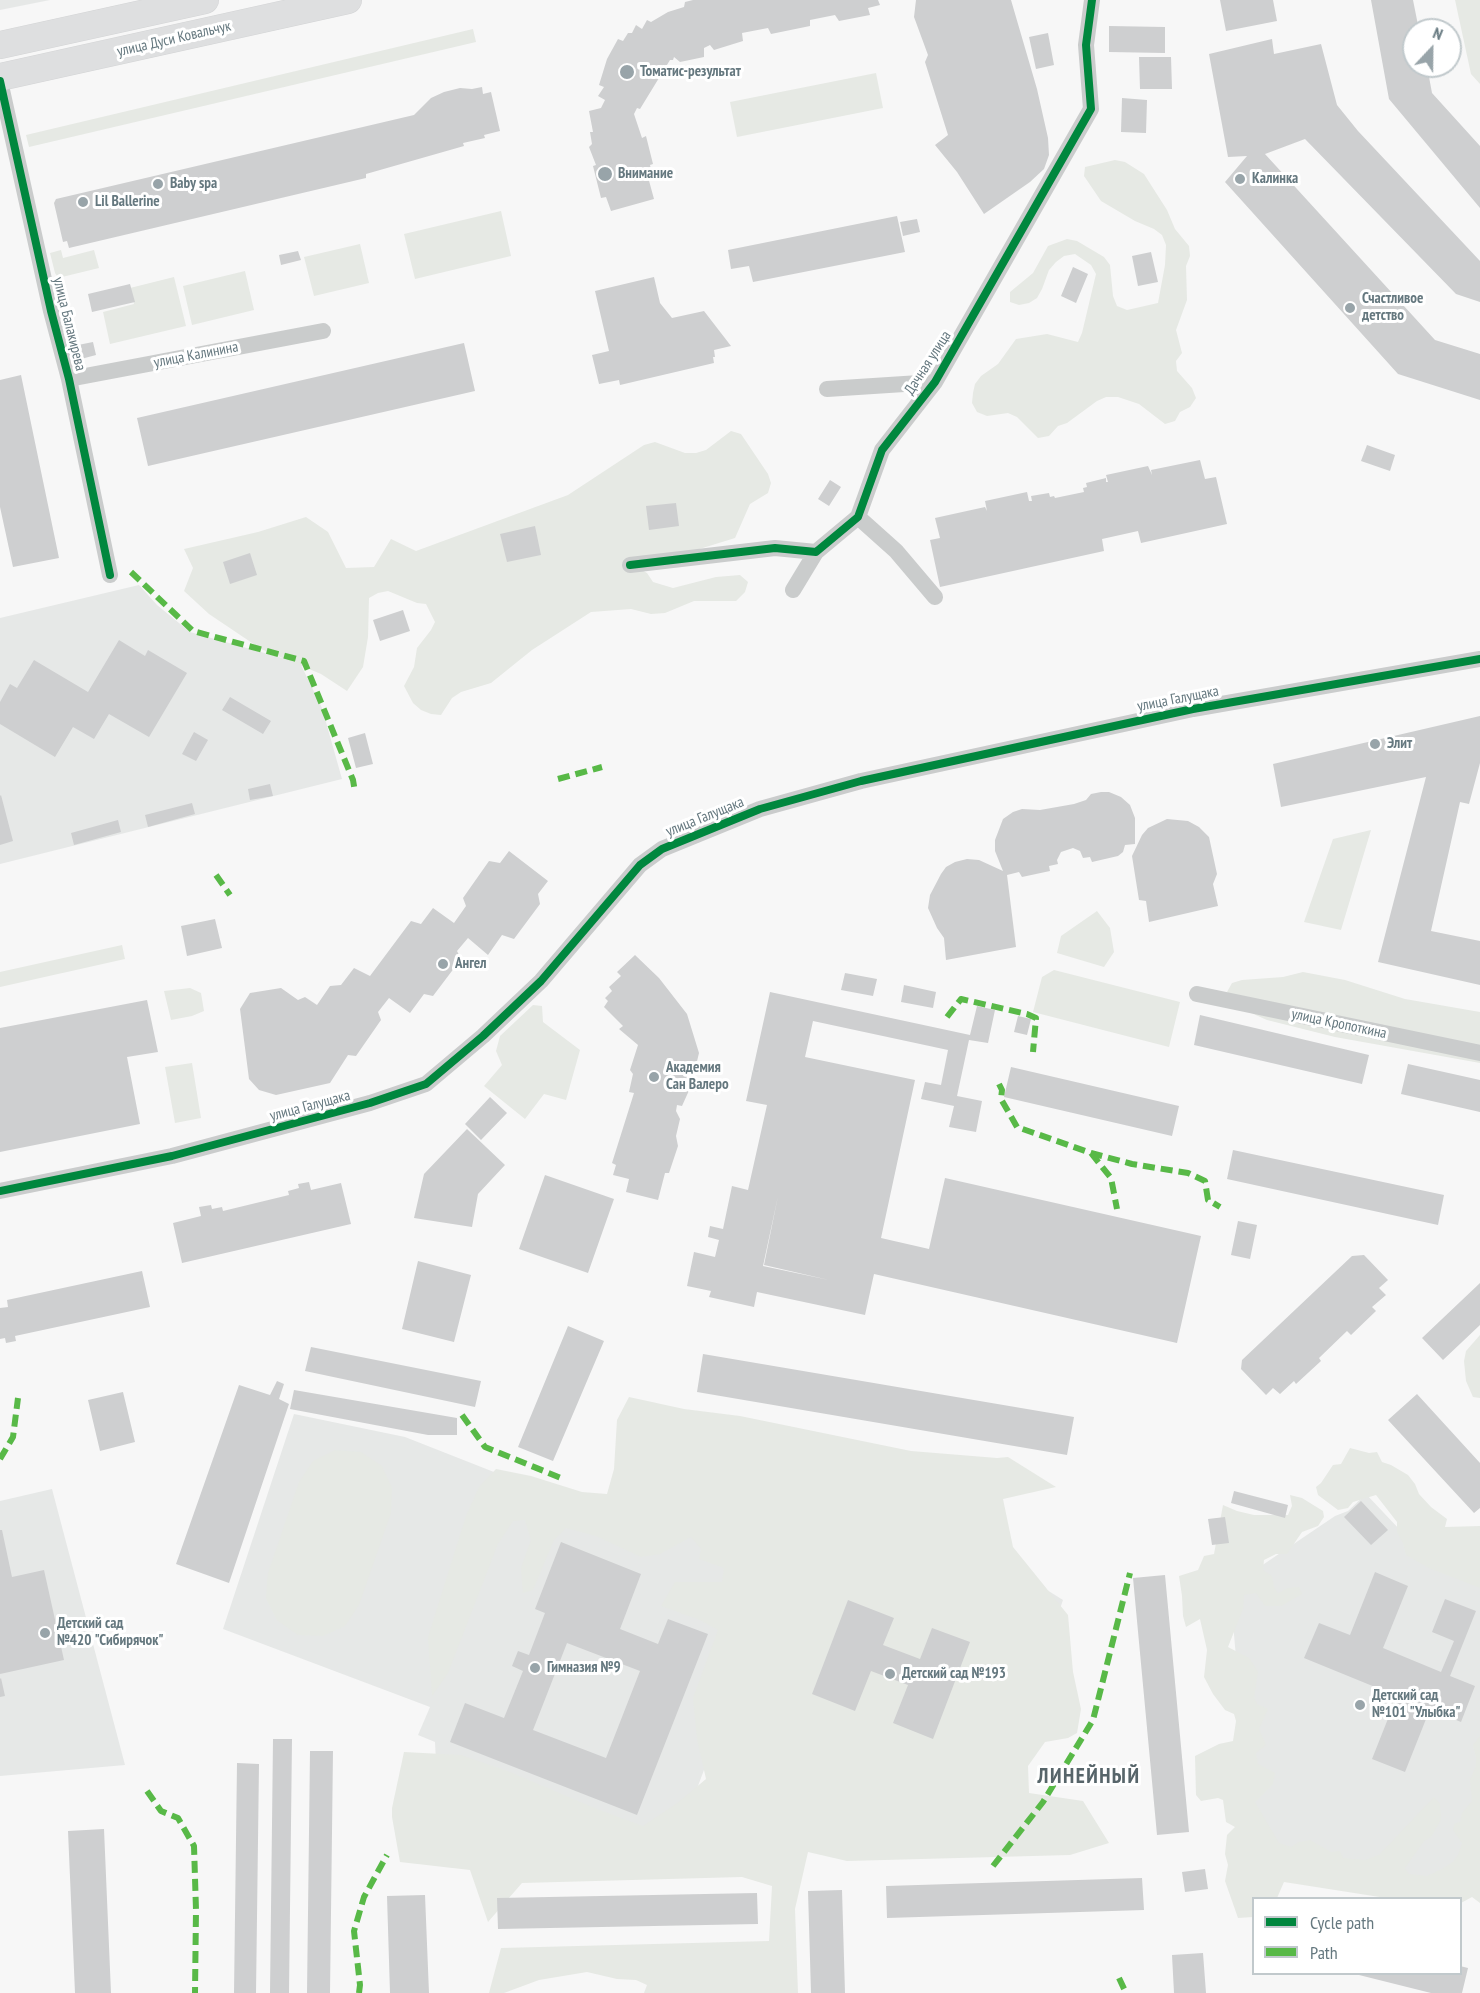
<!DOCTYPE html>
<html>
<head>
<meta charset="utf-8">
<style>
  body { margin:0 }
  #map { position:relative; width:1480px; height:1993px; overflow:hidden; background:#f7f7f7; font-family:"PT Sans Narrow",sans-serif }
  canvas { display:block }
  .legend { position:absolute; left:1252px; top:1897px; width:210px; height:78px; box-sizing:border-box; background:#fff; border:2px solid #c1c9cc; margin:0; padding:8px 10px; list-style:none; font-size:18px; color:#65787f }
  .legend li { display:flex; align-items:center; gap:12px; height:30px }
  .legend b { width:30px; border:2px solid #c1c9cc }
  .north { position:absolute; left:1402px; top:18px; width:60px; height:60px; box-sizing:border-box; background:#fff; border:2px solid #c1c9cc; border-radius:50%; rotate:22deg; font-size:16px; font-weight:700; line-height:24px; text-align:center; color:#65787f }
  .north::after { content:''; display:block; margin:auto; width:21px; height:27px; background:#98a4a9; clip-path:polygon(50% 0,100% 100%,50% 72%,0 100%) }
</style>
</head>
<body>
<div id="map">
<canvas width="1480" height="1993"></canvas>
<ul class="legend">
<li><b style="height:8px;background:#00873e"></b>Cycle path</li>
<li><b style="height:8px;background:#58b947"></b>Path</li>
</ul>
<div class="north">N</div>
</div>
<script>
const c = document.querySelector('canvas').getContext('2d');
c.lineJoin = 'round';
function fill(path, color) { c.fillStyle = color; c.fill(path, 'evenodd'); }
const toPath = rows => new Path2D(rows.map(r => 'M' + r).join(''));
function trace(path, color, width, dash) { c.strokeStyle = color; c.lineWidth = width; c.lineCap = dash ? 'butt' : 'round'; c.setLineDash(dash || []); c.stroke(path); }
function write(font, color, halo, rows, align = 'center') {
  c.font = font + ' "PT Sans Narrow",sans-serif'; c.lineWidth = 6; c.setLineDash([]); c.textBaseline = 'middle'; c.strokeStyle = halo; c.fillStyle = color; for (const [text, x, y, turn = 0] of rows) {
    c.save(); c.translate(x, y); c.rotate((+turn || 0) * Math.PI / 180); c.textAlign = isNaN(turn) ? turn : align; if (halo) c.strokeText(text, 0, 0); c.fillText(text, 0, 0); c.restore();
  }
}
const built = toPath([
  [0,0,50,0,0,10],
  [139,585,157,605,190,632,300,663,322,708,342,779,0,864,0,618],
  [294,1414,405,1437,654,1535,956,1533,1063,1600,979,1847,707,1762,673,1852,436,1762,435,1742,418,1735,430,1707,223,1629],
  [52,1489,125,1765,0,1776,0,1501],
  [1366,1494,1401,1531,1480,1578,1480,1856,1441,1896,1280,1862,1250,1823,1230,1587,1335,1516,1348,1511]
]);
const green = toPath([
  [1455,0,1480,0,1480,84,1471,74],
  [473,29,476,42,29,147,26,135],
  [876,73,883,108,737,137,730,102],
  [1115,160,1125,162,1144,174,1167,210,1175,229,1189,246,1190,256,1186,266,1187,300,1176,330,1182,353,1176,361,1177,371,1192,388,1196,398,1190,407,1180,412,1175,421,1165,424,1139,404,1118,397,1106,397,1097,401,1067,423,1058,426,1049,436,1038,438,1017,417,1008,413,987,416,977,412,972,403,973,393,975,384,981,376,998,364,1016,339,1047,334,1078,342,1082,333,1096,274,1091,265,1075,254,1064,256,1056,262,1049,270,1042,289,1037,298,1029,303,1019,305,1010,302,1010,292,1033,273,1048,246,1067,239,1077,241,1104,257,1110,265,1113,296,1117,306,1127,310,1158,303,1165,265,1166,245,1162,235,1154,229,1135,221,1101,201,1084,176,1085,167],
  [501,211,511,256,415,279,404,234],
  [360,244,369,283,314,296,304,257],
  [61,250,63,258,94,250,99,268,62,277,57,276,55,273,50,253],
  [245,271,254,310,192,325,183,286],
  [174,277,186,326,110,344,103,312,134,304,130,288],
  [731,431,741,434,768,474,771,483,768,493,750,504,735,538,638,568,647,573,653,582,673,588,716,577,740,575,748,582,745,592,736,601,694,601,665,613,651,614,631,609,591,612,532,650,491,683,461,692,452,698,441,715,431,714,421,710,413,703,404,686,414,667,417,648,431,630,435,622,426,604,417,603,388,591,378,593,369,598,368,637,363,667,347,691,321,674,261,649,209,614,184,591,193,568,184,549,258,532,306,517,328,532,346,568,374,567,391,539,416,551,568,495,644,445,655,442,685,453,696,453,706,450],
  [1371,830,1341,930,1304,922,1333,839],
  [1097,911,1110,928,1114,952,1104,967,1057,953,1061,936],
  [122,945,125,959,0,987,0,972],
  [1054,970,1180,1002,1169,1047,1033,1012,1042,977],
  [1303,972,1345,980,1405,999,1480,1012,1480,1063,1335,1037,1267,1020,1240,1008,1227,992,1232,983,1242,980,1283,977],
  [190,988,201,993,204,1011,192,1016,171,1020,164,991],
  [533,1005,542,1006,543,1022,580,1050,566,1100,544,1094,525,1119,484,1086,502,1065,496,1051,500,1036],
  [192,1063,201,1118,175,1123,165,1067],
  [1480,1335,1480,1398,1473,1397,1466,1381,1464,1361,1466,1351],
  [629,1397,684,1409,740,1416,911,1451,997,1458,1008,1457,1056,1487,1003,1499,1013,1547,1068,1615,1073,1672,1081,1709,1077,1733,1068,1738,1045,1742,1028,1766,1029,1793,1083,1801,1109,1843,1070,1855,847,1861,808,1852,795,1909,798,1993,644,1993,647,1985,636,1980,617,1979,587,1972,539,1980,504,1993,489,1993,501,1948,769,1941,772,1886,742,1877,522,1883,488,1922,470,1870,400,1862,392,1817,392,1808,404,1752,461,1755,510,1772,597,1809,643,1826,676,1804,706,1779,697,1739,693,1698,718,1630,700,1620,661,1606,675,1582,722,1582,724,1568,699,1559,701,1549,691,1537,660,1554,641,1557,596,1536,566,1528,554,1540,533,1590,523,1593,521,1568,531,1540,525,1520,513,1521,498,1544,448,1673,432,1696,428,1637,466,1516,479,1487,496,1469,531,1476,582,1492,607,1494,614,1469,617,1420],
  [1350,1448,1369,1453,1377,1452,1382,1462,1391,1465,1408,1475,1415,1484,1419,1494,1431,1507,1447,1519,1445,1527,1480,1526,1480,1588,1429,1568,1406,1555,1403,1543,1397,1532,1397,1522,1376,1495,1353,1502,1348,1508,1338,1510,1318,1495,1316,1487,1321,1483,1333,1465,1341,1464],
  [335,1450,361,1452,382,1466,392,1488,391,1513,359,1605,345,1626,323,1636,298,1635,277,1620,266,1598,268,1573,299,1482,313,1461],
  [1290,1495,1302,1498,1323,1511,1324,1517,1318,1526,1302,1532,1287,1554,1276,1554,1264,1560,1263,1570,1272,1576,1274,1587,1278,1593,1288,1588,1299,1587,1302,1594,1281,1606,1265,1606,1256,1593,1244,1595,1243,1609,1228,1647,1249,1658,1258,1672,1254,1697,1257,1704,1268,1709,1259,1729,1266,1745,1256,1753,1258,1764,1275,1773,1273,1784,1255,1802,1279,1843,1291,1847,1299,1842,1310,1840,1331,1852,1340,1851,1343,1858,1365,1860,1379,1855,1434,1797,1440,1804,1441,1820,1431,1837,1424,1841,1405,1868,1409,1874,1427,1876,1442,1869,1453,1862,1458,1855,1462,1843,1453,1830,1454,1824,1460,1822,1462,1813,1472,1801,1470,1780,1476,1766,1476,1757,1473,1745,1480,1736,1480,1903,1472,1897,1461,1903,1460,1898,1386,1898,1284,1882,1277,1898,1254,1898,1253,1917,1238,1918,1225,1881,1228,1865,1225,1854,1227,1835,1235,1827,1226,1822,1223,1800,1218,1798,1201,1801,1196,1795,1195,1756,1219,1744,1233,1741,1236,1721,1234,1714,1225,1710,1213,1694,1204,1677,1207,1650,1200,1619,1186,1627,1183,1616,1182,1596,1179,1576,1198,1570,1204,1556,1214,1554,1223,1505,1237,1511,1254,1515,1288,1515,1292,1506]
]);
const building = toPath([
  [693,0,878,0,880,5,868,8,870,15,839,21,835,15,810,20,810,26,771,34,768,28,742,33,743,41,714,50,710,45,704,48,704,57,680,62,674,57,673,60,670,60,640,109,637,108,634,114,642,138,646,136,653,164,650,165,653,177,648,177,654,199,611,211,606,197,601,198,593,166,596,165,589,147,592,144,590,132,593,132,589,111,601,108,605,100,598,96,604,87,599,85,607,59,618,39,623,41,628,33,632,33,636,25,642,29,647,20,651,22,668,12,684,7,685,2],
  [916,0,1011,0,1037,89,1048,138,1049,155,1044,169,1030,182,984,214,957,172,935,145,948,135,925,62,928,55,914,17],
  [1220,0,1273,0,1277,21,1226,31],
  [1371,0,1413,0,1419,30,1414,30,1414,66,1427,66,1432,93,1480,146,1480,208,1389,99],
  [1109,26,1165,27,1165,53,1109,52],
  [1048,33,1054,65,1036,69,1029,37],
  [1272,39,1274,54,1321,44,1337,105,1358,131,1480,261,1480,302,1456,294,1305,139,1265,154,1435,340,1480,354,1480,400,1398,374,1225,182,1247,156,1228,157,1209,54],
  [1139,57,1171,57,1172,89,1140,89],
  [482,87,483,94,491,92,500,131,484,135,485,138,463,143,464,146,366,174,366,178,69,248,67,241,63,242,54,203,56,199,414,115,431,98,444,92,460,88,472,89],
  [1122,98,1147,100,1146,133,1121,132],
  [897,216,905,252,753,282,749,266,731,269,728,250],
  [917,219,920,232,903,236,900,222],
  [298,251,301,260,281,265,279,255],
  [1151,252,1158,282,1138,286,1132,256],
  [1073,267,1088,274,1076,303,1061,296],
  [654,277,660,303,672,318,704,311,731,346,714,350,715,357,713,357,714,363,620,385,619,380,599,384,592,355,609,351,595,291],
  [130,284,135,302,92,312,88,294],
  [93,342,96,355,81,359,78,345],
  [464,343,475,391,148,466,137,418],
  [21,375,59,558,13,567,0,507,0,380],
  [1367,445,1395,455,1390,471,1361,461],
  [1200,460,1205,479,1216,477,1227,524,1141,543,1138,531,1102,539,1104,551,940,587,930,540,940,538,935,518,985,507,987,511,985,501,1027,492,1029,501,1032,501,1031,496,1049,493,1050,497,1054,496,1055,498,1084,492,1083,488,1087,487,1086,483,1106,478,1106,482,1108,482,1106,475,1148,466,1152,475,1151,470],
  [830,480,841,487,829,506,818,499],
  [676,503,679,526,649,530,646,506],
  [535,526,541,555,507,562,500,534],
  [250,553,257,575,230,584,223,562],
  [403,610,410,631,380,641,373,620],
  [119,640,145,656,148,650,187,673,149,737,109,714,94,739,73,727,55,757,0,724,0,702,10,684,17,688,34,660,88,692],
  [230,697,271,721,263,734,222,710],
  [1480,716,1480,763,1469,804,1460,802,1431,931,1480,941,1480,985,1378,962,1426,777,1281,807,1273,764],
  [194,732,208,740,196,761,182,754],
  [365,733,373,764,356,768,348,738],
  [270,784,273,796,250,800,248,789],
  [1101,792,1109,792,1121,797,1130,805,1135,818,1135,844,1125,845,1123,852,1118,856,1092,862,1090,857,1083,858,1080,851,1073,848,1061,852,1057,860,1058,864,1049,866,1050,871,1022,877,1019,872,1007,875,1016,947,946,960,944,938,937,928,928,908,930,895,941,874,946,867,955,862,967,859,979,860,1003,871,995,851,995,840,1003,819,1013,812,1022,809,1040,810,1074,804,1086,800,1091,794],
  [1,795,13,841,0,845,0,796],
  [192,803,195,814,148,827,145,815],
  [1167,819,1188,821,1199,827,1209,837,1217,874,1213,884,1218,906,1149,922,1146,901,1139,900,1132,856,1142,835,1148,828],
  [118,820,121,832,74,845,71,833],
  [509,851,548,881,538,894,540,904,514,939,502,935,488,955,468,938,457,951,461,959,433,996,424,994,410,1013,389,998,378,1012,381,1020,356,1056,348,1055,330,1083,276,1095,259,1090,249,1079,240,1009,250,993,281,988,298,1000,305,997,317,1005,330,986,341,985,354,968,370,976,411,921,421,924,433,908,454,923,466,906,463,898,489,861,500,863],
  [215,919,222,948,187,956,181,926],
  [635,955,659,978,687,1014,699,1053,691,1086,682,1106,677,1105,676,1111,680,1119,676,1136,678,1146,669,1173,665,1173,658,1200,626,1192,629,1179,613,1175,616,1165,612,1163,634,1093,629,1092,633,1074,630,1070,638,1045,619,1029,623,1026,604,1007,608,1001,605,998,612,991,609,987,621,976,617,972],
  [845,973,877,979,873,996,841,990],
  [904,985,936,992,933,1008,901,1002],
  [770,992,970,1035,977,1006,995,1010,988,1043,969,1040,957,1096,982,1101,976,1132,949,1127,954,1106,921,1099,925,1082,941,1085,948,1050,813,1021,805,1057,915,1080,881,1238,929,1249,945,1178,1201,1236,1177,1343,874,1274,865,1315,757,1292,754,1307,709,1297,711,1291,687,1286,694,1252,715,1257,719,1240,708,1237,710,1226,723,1229,732,1186,748,1190,767,1105,746,1101],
  [778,1196,764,1265,829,1280,763,1266],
  [147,1000,158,1052,127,1057,140,1124,0,1152,0,1028],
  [1200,1015,1369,1055,1362,1084,1194,1045],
  [1018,1016,1031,1019,1027,1035,1014,1032],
  [1408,1064,1480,1080,1480,1112,1401,1094],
  [1011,1067,1179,1106,1172,1136,1004,1097],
  [490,1097,507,1113,481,1140,465,1124],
  [467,1129,505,1165,478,1194,472,1227,414,1218,424,1174],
  [1233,1150,1444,1195,1438,1225,1227,1179],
  [545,1175,614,1199,588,1273,519,1249],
  [309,1182,311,1190,341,1183,351,1224,182,1263,173,1223,201,1216,199,1207,211,1205,212,1209,222,1207,223,1211,289,1195,288,1191,299,1188,298,1184],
  [1238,1221,1257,1225,1250,1259,1231,1255],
  [1364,1255,1388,1280,1379,1288,1386,1295,1372,1307,1376,1311,1351,1335,1347,1331,1319,1358,1321,1361,1296,1384,1294,1381,1280,1394,1273,1388,1266,1395,1241,1369,1242,1360,1352,1256],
  [418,1261,471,1275,454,1342,402,1329],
  [142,1271,150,1307,15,1336,16,1341,6,1343,5,1338,0,1339,0,1308,8,1307,7,1300],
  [1480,1283,1480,1325,1443,1360,1422,1338],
  [568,1326,604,1341,553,1461,518,1447],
  [311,1347,481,1381,475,1407,305,1371],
  [703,1354,1074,1417,1067,1455,697,1392],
  [277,1381,284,1384,279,1399,289,1404,229,1583,176,1564,239,1385,270,1395],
  [294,1390,457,1418,457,1435,428,1435,290,1409],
  [123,1392,135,1442,100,1451,88,1400],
  [1417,1394,1480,1463,1480,1508,1474,1513,1388,1420],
  [1234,1491,1288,1505,1285,1518,1231,1503],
  [1361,1501,1388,1530,1371,1545,1344,1517],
  [1225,1517,1229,1543,1212,1545,1208,1519],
  [0,1530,2,1530,12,1577,44,1570,64,1660,0,1674],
  [561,1542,641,1574,620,1629,658,1644,668,1619,708,1634,637,1815,450,1742,465,1703,504,1718,523,1671,512,1666,518,1651,529,1655,545,1613,535,1609],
  [567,1643,640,1671,606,1758,533,1730],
  [1375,1572,1408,1586,1383,1648,1441,1672,1454,1641,1432,1632,1445,1599,1476,1611,1450,1676,1475,1686,1461,1722,1430,1709,1405,1772,1372,1759,1397,1696,1304,1658,1319,1623,1350,1635],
  [1165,1575,1189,1832,1157,1835,1133,1578],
  [848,1600,894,1618,883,1645,920,1659,932,1628,970,1642,933,1739,893,1723,908,1685,871,1671,855,1711,812,1694],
  [1,1678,5,1696,0,1697,0,1679],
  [273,1739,292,1739,289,1993,270,1993],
  [310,1751,333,1751,330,1993,307,1993],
  [237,1763,259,1764,256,1993,234,1993],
  [104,1829,111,1993,75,1993,68,1831],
  [1205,1869,1208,1889,1185,1892,1182,1872],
  [1142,1878,1144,1910,887,1918,886,1886],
  [842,1890,845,1993,811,1993,808,1891],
  [757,1893,758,1924,498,1929,497,1898],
  [425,1895,429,1993,390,1993,387,1896],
  [1203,1953,1206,1993,1174,1993,1172,1955],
  [1460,1966,1468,1968,1462,1993,1431,1993,1355,1974,1460,1974]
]);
const street = toPath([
  [0,81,51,311,69,379,110,575],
  [69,379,323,331],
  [827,389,935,382],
  [858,517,896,551,935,597],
  [630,565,775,548,816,552,858,517,882,450,935,382,1091,109,1086,45,1092,0],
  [793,590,816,552],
  [1197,994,1480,1053],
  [0,1191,172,1156,370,1103,426,1084,483,1036,541,981,640,865,662,849,760,809,861,781,1193,709,1480,659]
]);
const primary = toPath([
  [0,45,205,0],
  [0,77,348,0]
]);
const quiet = toPath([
  [131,572,193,631,304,661,353,780,355,792],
  [558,779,602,767],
  [216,875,230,895],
  [947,1017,961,999,1027,1014,1036,1018,1033,1052],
  [999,1084,1002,1090,1001,1099,1017,1127,1091,1153,1132,1164,1188,1173,1205,1181,1208,1200,1220,1207],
  [1091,1153,1111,1178,1117,1209],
  [462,1415,485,1447,561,1478],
  [0,1459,13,1437,18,1398],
  [147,1791,161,1811,178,1818,194,1846,196,1910,195,1993],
  [993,1866,1043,1802,1093,1720,1130,1573],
  [1119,1978,1126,1993],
  [359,1993,360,1985,354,1931,364,1897,387,1855]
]);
const cycleway = toPath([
  [0,81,51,311,69,379,110,575],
  [630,565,775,548,816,552,858,517,882,450,935,382,1091,109,1086,45,1092,0],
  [0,1191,172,1156,370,1103,426,1084,483,1036,541,981,640,865,662,849,760,809,861,781,1193,709,1480,659]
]);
const markers = [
  [627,72,8,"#98a4a9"],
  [605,174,8,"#98a4a9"],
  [1240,179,6,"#98a4a9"],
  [158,184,6,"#98a4a9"],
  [83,202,6,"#98a4a9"],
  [1350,308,6,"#98a4a9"],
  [1375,744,6,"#98a4a9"],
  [443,964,6,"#98a4a9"],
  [654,1077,6,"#98a4a9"],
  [45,1633,6,"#98a4a9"],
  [535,1668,6,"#98a4a9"],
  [890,1674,6,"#98a4a9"],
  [1360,1705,6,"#98a4a9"]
];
const streetNames = [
  ["улица Дуси Ковальчук",174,39,-13],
  ["улица Балакирева",69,324,76],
  ["улица Калинина",196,355,-11],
  ["Дачная улица",928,363,-57],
  ["улица Галущака",1178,699,-11],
  ["улица Галущака",705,817,-22],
  ["улица Кропоткина",1339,1024,12],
  ["улица Галущака",310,1106,-15]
];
const poiNames = [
  ["Томатис-результат",640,72],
  ["Внимание",618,174],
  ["Калинка",1252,179],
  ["Baby spa",170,184],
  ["Lil Ballerine",95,202],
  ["Счастливое",1362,299],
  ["детство",1362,316],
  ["Элит",1387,744],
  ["Ангел",455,964],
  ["Академия",666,1068],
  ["Сан Валеро",666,1085],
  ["Детский сад",57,1624],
  ["№420 \"Сибирячок\"",57,1641],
  ["Гимназия №9",547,1668],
  ["Детский сад №193",902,1674],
  ["Детский сад",1372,1696],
  ["№101 \"Улыбка\"",1372,1713]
];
const districtNames = [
  ["ЛИНЕЙНЫЙ",1089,1777]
];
fill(built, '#e6e8e7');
fill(green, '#e6e9e4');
fill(building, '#cecfd0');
trace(primary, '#d3d4d5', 28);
trace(street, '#cacccc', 16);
trace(primary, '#dedfe0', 27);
trace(quiet, '#58b947', 6, [12, 6]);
trace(cycleway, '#00873e', 8);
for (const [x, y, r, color] of markers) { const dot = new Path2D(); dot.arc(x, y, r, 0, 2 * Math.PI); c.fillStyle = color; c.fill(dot); trace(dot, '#fff', 2); }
write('15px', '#65787f', '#fff', streetNames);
write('bold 15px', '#65787f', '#fff', poiNames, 'left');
c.letterSpacing = '1.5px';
write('bold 21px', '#57656a', '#fff', districtNames);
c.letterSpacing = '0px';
</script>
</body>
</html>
